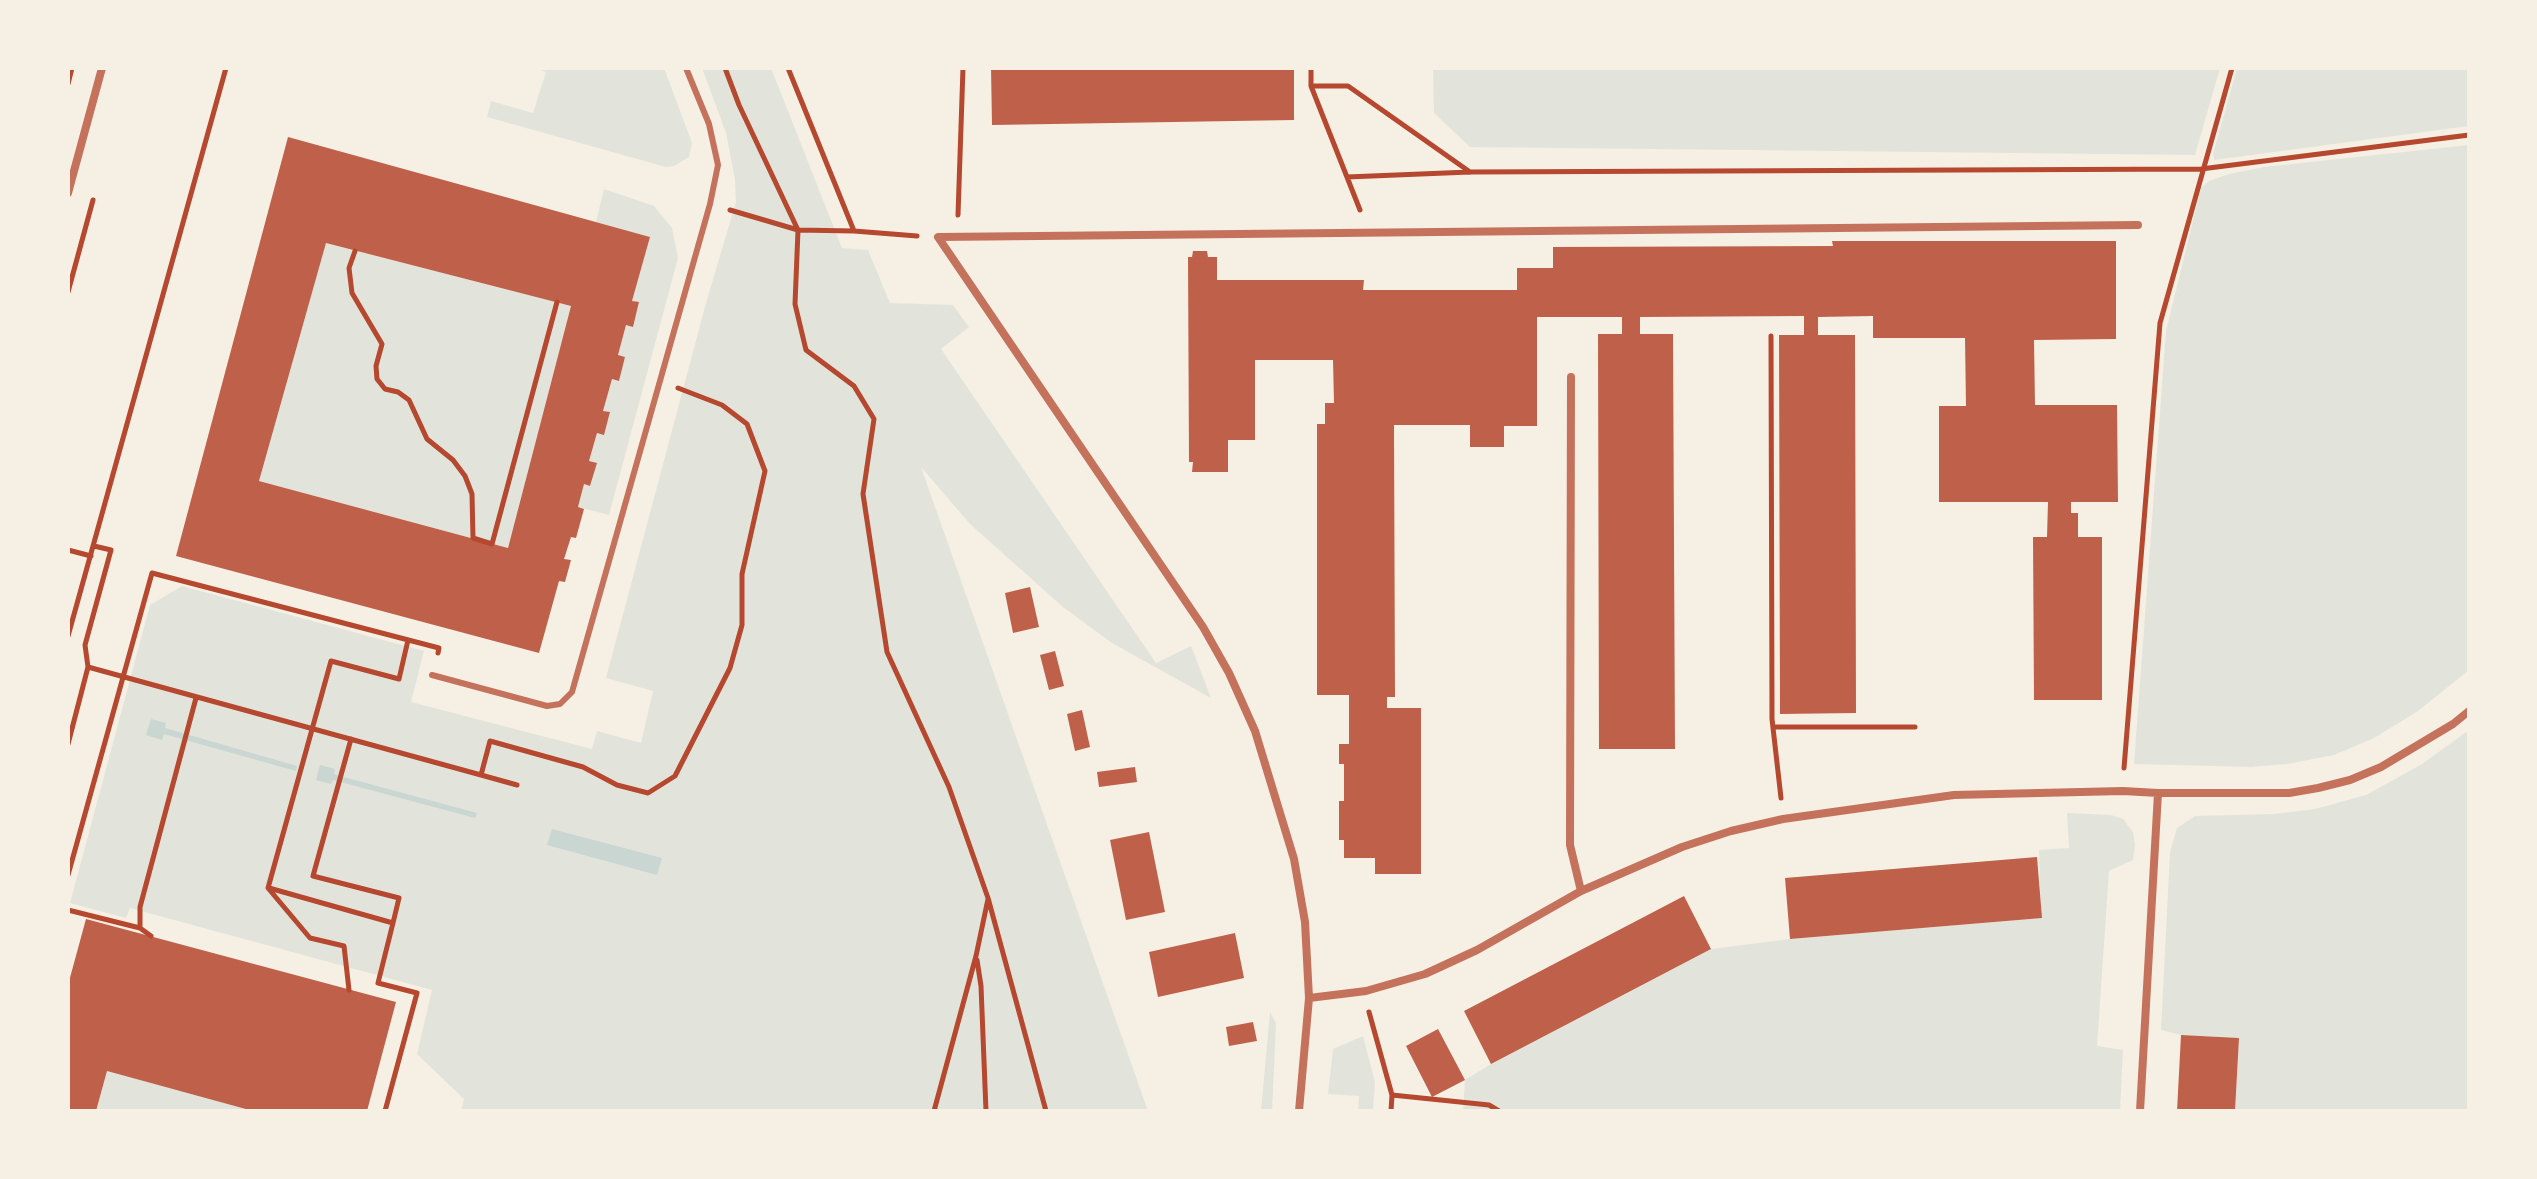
<!DOCTYPE html>
<html>
<head>
<meta charset="utf-8">
<style>
  body { margin:0 }
  #map { position:relative; width:2537px; height:1179px; overflow:hidden; background:#f6efe4; font-family:"Roboto Condensed",sans-serif }
  canvas { display:block }
  .frame { position:absolute; inset:0; border:70px solid #f6efe4; pointer-events:none }
</style>
</head>
<body>
<div id="map">
<canvas width="2537" height="1179"></canvas>
<div class="frame"></div>
</div>
<script>
const c = document.querySelector('canvas').getContext('2d');
c.lineJoin = 'round';
function fill(path, color) { c.fillStyle = color; c.fill(path, 'evenodd'); }
const toPath = rows => new Path2D(rows.map(r => 'M' + r).join(''));
function trace(path, color, width, dash) { c.strokeStyle = color; c.lineWidth = width; c.lineCap = dash ? 'butt' : 'round'; c.setLineDash(dash || []); c.stroke(path); }
const green = toPath([
  [533,68,664,68,692,143,689,157,674,166,666,167,487,117,491,101,533,113,546,72],
  [702,68,771,68,842,248,868,250,890,303,953,305,969,327,941,349,1156,663,1191,646,1211,698,1112,643,1063,607,970,524,921,467,1148,1111,461,1111,464,1099,417,1054,432,990,130,908,126,918,70,903,150,605,182,586,424,651,411,702,592,749,597,731,641,743,653,691,606,678,706,303,736,202,735,180,726,133],
  [1433,68,2220,68,2195,155,1470,147,1434,113],
  [2237,68,2469,68,2469,126,2214,160,2213,154],
  [2469,145,2469,670,2418,711,2374,738,2334,755,2287,764,2251,767,2134,764,2166,331,2201,188,2209,181,2229,174,2264,167],
  [604,189,654,206,672,228,678,258,609,515,578,507,584,484,591,485,596,464,589,461,597,433,604,434,610,413,603,411,612,379,619,381,625,357,618,355,626,325,633,326,639,303,632,301,650,237,596,222],
  [326,243,571,306,508,548,259,481],
  [2469,730,2469,1111,2235,1111,2239,1038,2181,1035,2161,1030,2170,852,2177,828,2195,816,2274,814,2315,809,2366,795,2422,764],
  [2067,813,2111,815,2123,819,2133,832,2135,845,2133,860,2109,871,2097,1046,2123,1050,2120,1111,1463,1111,1465,1080,1491,1064,1711,949,1790,939,2041,918,2039,850,2069,848],
  [1270,1012,1276,1023,1272,1111,1261,1111],
  [1363,1036,1375,1082,1373,1111,1358,1111,1359,1096,1328,1094,1333,1049],
  [107,1071,253,1111,96,1111]
]);
const water = toPath([
  [151,719,166,723,165,728,297,766,296,771,164,734,162,740,146,735],
  [320,765,335,769,334,774,340,776,477,813,475,818,333,780,331,784,316,780],
  [552,829,662,858,657,875,547,845]
]);
const building = toPath([
  [991,68,1294,68,1294,120,992,125],
  [288,137,650,237,632,301,639,302,633,327,626,325,618,355,625,357,619,381,612,379,603,411,610,412,604,435,597,433,589,461,597,463,590,486,584,484,578,507,584,509,576,538,571,537,564,559,571,560,565,582,559,581,539,653,176,556],
  [326,243,571,306,508,548,259,481],
  [1832,241,2116,241,2116,339,2034,340,2035,405,2117,405,2118,502,2071,502,2071,513,2078,513,2078,537,2102,537,2102,700,2034,700,2033,537,2047,537,2048,502,1939,502,1939,406,1966,406,1965,338,1873,338,1873,316,1818,317,1818,335,1855,335,1856,713,1780,714,1779,335,1804,335,1804,316,1640,317,1640,334,1673,334,1675,749,1599,749,1598,334,1622,334,1622,317,1537,317,1537,426,1504,426,1504,447,1470,447,1470,425,1394,425,1395,697,1387,697,1387,708,1421,708,1421,874,1375,874,1375,858,1344,858,1344,840,1339,840,1339,801,1344,801,1344,764,1339,764,1339,744,1349,744,1349,695,1317,695,1317,424,1325,424,1325,403,1334,403,1333,360,1255,360,1255,440,1228,440,1228,472,1192,472,1193,462,1189,462,1188,257,1192,257,1193,251,1207,251,1208,257,1217,257,1217,280,1364,280,1363,290,1517,290,1517,268,1553,268,1553,247,1833,246],
  [1030,587,1039,627,1013,633,1005,593],
  [1055,651,1064,686,1049,690,1040,655],
  [1082,710,1090,747,1075,751,1067,714],
  [1135,767,1137,782,1099,787,1097,772],
  [1149,832,1165,912,1126,920,1110,840],
  [2037,857,2042,918,1790,939,1785,878],
  [1684,896,1711,949,1491,1064,1464,1011],
  [86,919,396,1002,367,1111,253,1111,107,1071,96,1111,68,1111,68,985],
  [1235,933,1244,978,1158,997,1149,952],
  [1253,1022,1257,1041,1229,1046,1226,1027],
  [1438,1029,1465,1080,1432,1097,1406,1046],
  [2181,1035,2239,1038,2235,1111,2177,1111]
]);
const path = toPath([
  [725,68,739,105,798,230,795,304,806,350,854,386,874,419,863,494,887,652,949,787,988,898,1046,1111],
  [788,68,854,231,917,236],
  [1311,68,1311,86,1360,210],
  [68,84,72,68],
  [1311,86,1348,86,1470,172],
  [1347,177,1470,172,2201,169,2469,135],
  [730,210,798,230,854,231],
  [958,215,963,68],
  [355,251,349,268,352,293,382,344,376,366,377,379,385,389,398,392,409,400,427,439,453,460,465,476,472,494,473,538,492,544,557,302],
  [68,292,93,200],
  [1771,336,1772,719,1781,798],
  [94,546,111,550,85,645,88,667,481,775,490,741,583,767,617,785,648,793,675,776,730,668,742,625,742,574,765,471,747,424,722,405,678,388],
  [68,550,91,556],
  [68,636,226,68],
  [1773,727,1915,727],
  [68,744,88,667],
  [2124,768,2160,323,2232,68],
  [481,775,517,785],
  [68,875,152,573,439,648,438,653],
  [269,888,393,923,399,898,313,876,351,739],
  [68,910,140,928,151,936],
  [140,928,140,907,196,698],
  [977,960,981,986,986,1111],
  [349,990,344,946,310,938,268,888,331,661,399,679,408,640],
  [1369,1012,1392,1095,1391,1111],
  [1392,1095,1489,1105,1499,1111],
  [385,1111,417,993,378,983,393,923],
  [934,1111,976,956,988,899]
]);
const service = toPath([
  [432,675,547,706,560,704,572,692,710,204,718,165,709,124,686,68]
]);
const minor = toPath([
  [68,193,102,68],
  [1571,377,1570,845,1581,891],
  [1309,998,1366,991,1425,974,1477,950,1581,891,1682,847,1731,831,1783,819,1954,795,2123,791,2158,793,2289,793,2318,788,2350,780,2381,767,2453,724,2469,711],
  [1299,1111,1309,998,1305,922,1294,859,1255,731,1229,673,1203,627,938,237,2138,225],
  [2140,1111,2158,793]
]);
fill(green, '#e2e4dc');
fill(water, '#c9d6d2');
fill(building, '#bf614a');
trace(path, '#b5482f', 5);
trace(service, '#c5725c', 6);
trace(minor, '#c5725c', 8);
</script>
</body>
</html>
